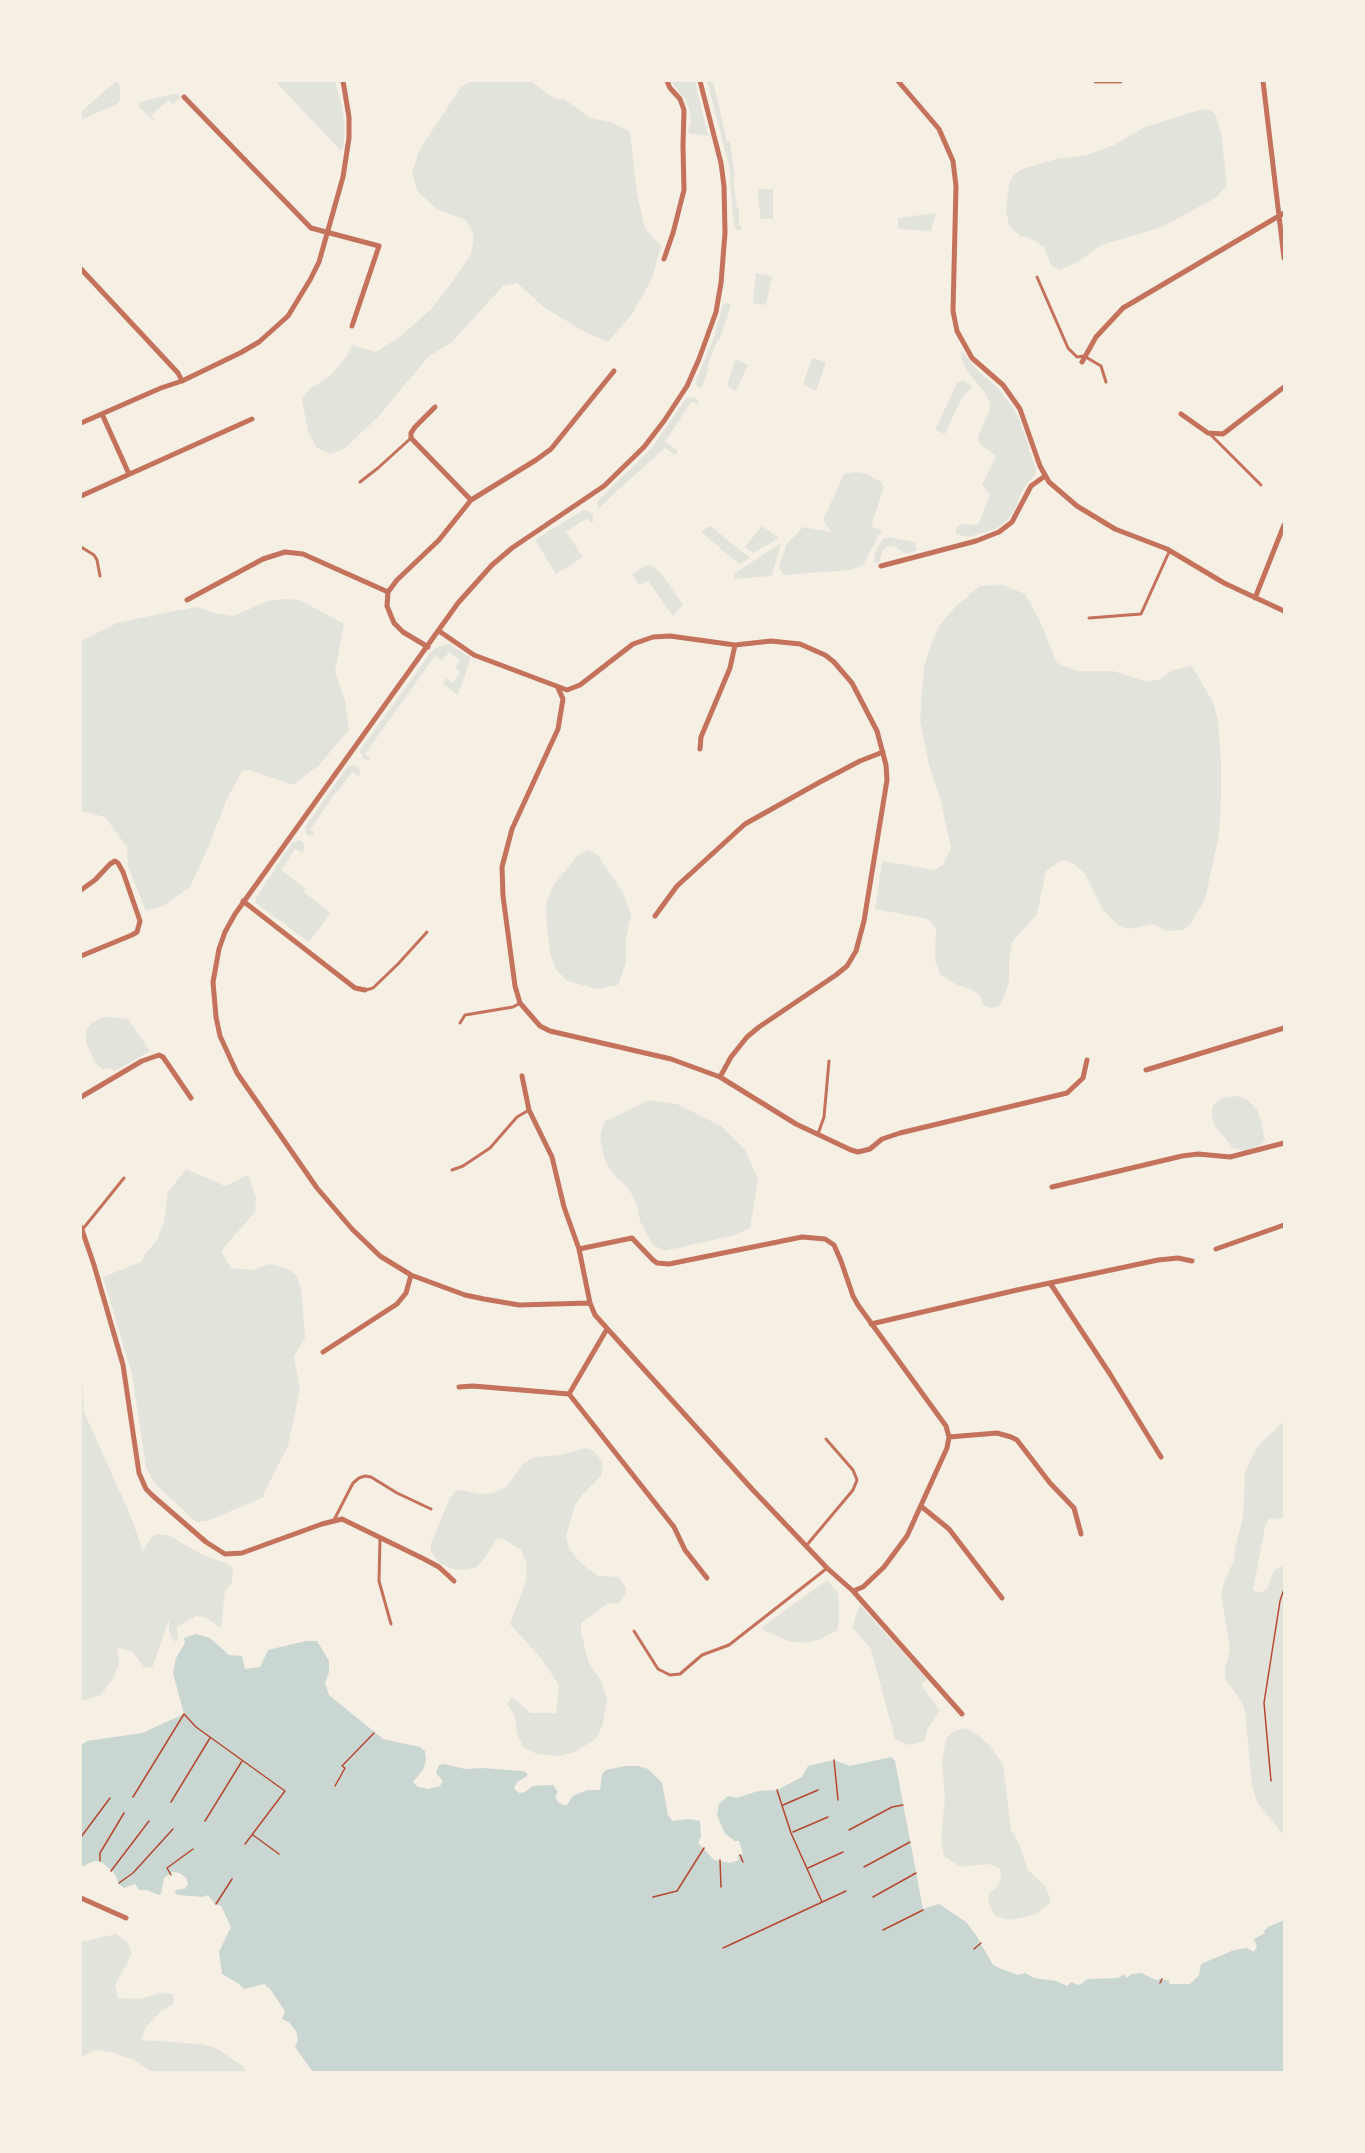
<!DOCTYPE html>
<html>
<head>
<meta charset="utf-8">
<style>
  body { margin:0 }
  #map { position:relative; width:1365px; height:2153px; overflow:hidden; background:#f6efe4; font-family:"IBM Plex Sans",sans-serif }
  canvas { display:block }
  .frame { position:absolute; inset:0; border:82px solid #f6efe4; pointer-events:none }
</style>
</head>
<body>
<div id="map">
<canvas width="1365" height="2153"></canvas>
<div class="frame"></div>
</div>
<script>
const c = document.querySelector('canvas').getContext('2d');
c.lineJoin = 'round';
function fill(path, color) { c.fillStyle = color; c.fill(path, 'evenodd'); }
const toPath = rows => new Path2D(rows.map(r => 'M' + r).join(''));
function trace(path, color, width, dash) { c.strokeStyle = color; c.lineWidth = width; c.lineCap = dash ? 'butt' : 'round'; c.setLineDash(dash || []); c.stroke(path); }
const green = toPath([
  [275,81,335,81,342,107,345,128,343,149,340,150],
  [471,81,531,81,555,99,564,99,590,118,611,122,630,132,637,194,645,229,661,246,652,279,632,314,608,342,585,332,545,308,517,283,503,286,452,342,428,357,378,417,344,449,330,454,317,448,308,432,302,399,310,389,331,375,347,356,352,345,376,352,401,336,431,309,456,277,471,254,474,235,466,220,437,209,417,191,412,172,420,149,461,87],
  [673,81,695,81,708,136,688,133,691,121,689,109,685,99,674,86],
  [707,81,713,81,727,142,730,142,735,177,733,178,737,208,739,208,739,225,741,226,742,230,737,230,734,226,729,166],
  [115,82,118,82,120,88,120,101,117,104,81,120,81,112],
  [173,94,179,94,180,98,173,104,169,100,151,115,155,120,153,121,139,107,140,102],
  [1203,109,1211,110,1216,116,1221,132,1227,186,1215,198,1162,227,1101,245,1076,263,1059,270,1051,265,1044,247,1033,239,1020,236,1009,226,1006,210,1009,184,1013,176,1020,170,1056,159,1087,155,1114,145,1145,127],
  [757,189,773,189,773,219,761,219],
  [936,213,931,231,898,229,898,218],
  [756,273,772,276,766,305,753,303],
  [726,303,731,304,720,339,718,339,707,367,709,368,701,389,696,385,696,381,714,337,723,304],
  [961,350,977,370,997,387,1013,408,1020,421,1036,469,1035,474,1022,491,1015,510,1006,521,996,529,968,537,956,534,956,528,959,525,965,524,978,525,990,494,982,485,996,456,979,443,978,437,989,412,990,403,985,393,966,369,962,360],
  [812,358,826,362,816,391,803,384],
  [735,359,748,365,736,391,727,386],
  [961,381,965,381,972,387,961,399,945,434,935,430,953,392,957,383],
  [692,397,698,400,699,405,691,402,665,442,678,451,675,455,665,448,619,489,598,509,597,504,599,499,652,448,686,398],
  [855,472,867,474,881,482,884,487,871,527,882,530,863,565,851,570,784,575,779,569,780,562,787,544,803,527,831,532,823,520,844,474],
  [583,510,586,510,593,514,593,522,591,523,587,518,566,532,583,557,556,574,535,540],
  [709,526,713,528,750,558,739,564,701,532],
  [762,526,779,538,753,553,745,547],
  [888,537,915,542,917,550,906,554,895,547,888,546,883,550,879,563,874,563,875,553,880,543,884,538],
  [781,543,772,576,733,579,735,573],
  [647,565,651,565,661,573,683,605,673,616,648,581,639,585,632,574],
  [1003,585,1025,594,1040,621,1057,663,1077,671,1113,671,1147,682,1160,679,1173,670,1192,666,1213,702,1218,720,1221,758,1221,800,1219,835,1205,899,1191,923,1184,930,1167,931,1153,924,1128,929,1119,926,1103,910,1085,874,1073,863,1062,860,1046,871,1037,914,1012,942,1009,961,1009,982,1004,997,999,1006,991,1008,983,1005,979,995,971,989,957,985,940,974,935,961,936,928,928,919,875,909,882,861,934,870,943,865,951,848,941,802,929,765,920,721,924,667,931,644,939,626,956,606,980,586],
  [285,599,300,600,344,624,335,672,345,700,349,730,319,765,293,785,250,770,242,771,226,801,210,843,190,887,163,906,146,911,128,866,127,847,105,817,81,811,81,641,117,623,164,613,197,607,214,613,233,616,268,601],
  [449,644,471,658,458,695,443,684,446,678,453,683,460,672,455,667,460,660,449,652,442,661,435,656,365,754,372,759,368,761,364,759,360,752,361,749,431,652,437,647],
  [353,765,359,768,360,774,359,776,352,772,336,794,335,793,310,830,316,834,309,836,306,833,305,827,348,766],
  [299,840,303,842,305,848,302,853,295,849,281,870,306,889,304,892,331,913,309,942,261,907,256,903,256,898,291,844],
  [587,850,597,854,622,891,631,914,626,939,626,963,618,985,597,989,568,981,556,970,550,953,547,927,546,903,553,886,576,857],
  [109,1017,128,1019,150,1051,115,1071,109,1068,102,1069,95,1062,86,1043,86,1030,92,1023,100,1018],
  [1238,1096,1248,1100,1257,1110,1261,1120,1265,1140,1261,1145,1245,1151,1233,1148,1215,1126,1212,1117,1212,1107,1215,1103,1223,1098],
  [649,1100,677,1104,721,1126,745,1150,758,1179,750,1228,732,1236,664,1251,652,1244,640,1221,637,1205,629,1189,615,1176,605,1161,600,1138,604,1122],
  [186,1169,225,1186,248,1175,256,1197,255,1212,221,1251,231,1268,253,1270,269,1264,285,1268,295,1274,301,1287,305,1338,294,1356,300,1389,288,1446,264,1493,264,1497,207,1521,196,1522,154,1483,146,1467,132,1374,103,1277,141,1262,145,1254,157,1240,164,1222,168,1192],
  [81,1359,84,1412,129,1512,143,1551,151,1538,156,1534,168,1535,203,1555,228,1564,233,1568,232,1584,225,1590,221,1628,207,1618,196,1616,177,1627,178,1639,175,1642,169,1632,169,1619,152,1668,144,1667,132,1651,117,1648,119,1663,114,1677,101,1695,81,1701],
  [1284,1421,1284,1518,1269,1519,1265,1527,1253,1590,1259,1593,1267,1589,1274,1571,1284,1563,1284,1836,1257,1802,1252,1785,1245,1711,1242,1702,1226,1680,1225,1669,1230,1649,1221,1594,1224,1583,1234,1560,1235,1548,1243,1518,1245,1472,1257,1447],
  [587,1448,595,1452,603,1463,601,1476,583,1494,575,1505,566,1536,569,1548,577,1559,588,1569,598,1576,619,1577,626,1588,625,1595,619,1603,607,1604,581,1623,581,1632,588,1661,601,1681,607,1698,603,1724,597,1738,575,1752,559,1756,537,1754,523,1747,517,1733,515,1716,507,1704,512,1697,531,1713,556,1713,559,1685,540,1657,510,1624,526,1580,527,1564,521,1550,502,1538,496,1540,482,1562,475,1568,464,1570,452,1569,440,1563,431,1552,431,1543,450,1498,456,1491,462,1490,480,1494,493,1493,506,1487,524,1463,534,1457,560,1455],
  [827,1580,837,1591,839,1602,838,1630,818,1640,805,1643,789,1641,763,1630,762,1627],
  [860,1605,927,1679,921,1685,940,1711,928,1728,924,1741,909,1745,895,1739,871,1649,852,1627],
  [966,1728,979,1736,989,1745,1003,1764,1011,1830,1019,1844,1028,1870,1046,1887,1050,1898,1050,1903,1034,1915,1010,1920,996,1916,988,1903,989,1893,997,1887,1001,1879,1000,1869,990,1864,960,1867,944,1856,941,1840,945,1797,942,1762,946,1739,954,1731],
  [116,1934,127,1942,132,1954,115,1985,118,1998,140,1999,160,1993,173,1994,174,2003,161,2011,146,2027,141,2040,201,2044,216,2048,244,2067,246,2072,152,2072,134,2060,111,2052,95,2050,81,2057,81,1942]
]);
const water = toPath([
  [196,1634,210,1638,229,1655,242,1656,245,1669,260,1667,268,1650,306,1641,317,1641,329,1661,329,1672,325,1683,329,1695,383,1739,420,1747,425,1751,426,1760,423,1770,413,1782,418,1787,428,1789,440,1786,443,1781,436,1773,439,1765,445,1764,465,1769,482,1768,522,1771,527,1773,527,1776,517,1782,514,1788,519,1793,525,1792,532,1786,553,1785,558,1792,555,1796,558,1802,563,1805,567,1805,573,1796,587,1790,600,1790,602,1774,606,1770,626,1766,638,1766,648,1769,662,1783,668,1815,672,1821,690,1819,700,1821,701,1837,698,1843,714,1860,730,1863,739,1860,738,1855,743,1854,739,1841,735,1841,725,1834,717,1815,719,1804,728,1796,737,1798,758,1791,777,1790,802,1777,808,1766,834,1760,850,1766,891,1757,895,1761,923,1909,939,1904,966,1922,976,1935,993,1965,1004,1970,1018,1975,1025,1973,1034,1978,1056,1981,1067,1986,1071,1982,1079,1985,1088,1979,1118,1978,1124,1974,1126,1978,1132,1974,1141,1973,1156,1980,1160,1979,1170,1981,1169,1984,1190,1984,1199,1975,1201,1964,1234,1950,1247,1948,1254,1952,1257,1947,1254,1939,1265,1933,1264,1931,1268,1927,1284,1920,1284,2072,313,2072,295,2047,298,2040,296,2031,289,2022,282,2019,285,2011,270,1989,264,1984,244,1989,239,1984,222,1974,219,1952,231,1927,221,1906,214,1903,208,1895,203,1897,178,1895,175,1893,176,1890,184,1889,188,1884,186,1877,179,1873,173,1872,164,1878,161,1894,159,1895,147,1890,139,1890,135,1884,124,1888,120,1885,114,1873,100,1861,94,1861,81,1867,81,1745,87,1741,142,1733,184,1714,173,1673,176,1658,185,1643,184,1638]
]);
const path = toPath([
  [834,1760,838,1800],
  [1271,1781,1264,1703,1280,1601,1284,1589],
  [335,1786,345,1768,342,1766,374,1733],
  [777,1790,791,1833,822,1902],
  [133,1797,184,1714,196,1727,285,1791,245,1844],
  [171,1802,210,1738],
  [783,1805,818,1790],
  [205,1821,242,1761],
  [849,1830,892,1807,903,1805],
  [793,1832,828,1817],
  [253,1835,279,1854],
  [81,1837,110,1798],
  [740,1855,743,1862],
  [720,1860,721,1887],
  [100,1861,100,1853,124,1813],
  [864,1867,910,1842],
  [808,1868,843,1852],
  [111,1871,149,1821],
  [171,1875,167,1868,193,1849],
  [119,1883,133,1873,173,1829],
  [653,1897,677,1891,704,1848],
  [873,1897,916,1873],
  [216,1904,232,1879],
  [883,1930,923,1910],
  [723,1948,846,1891],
  [974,1949,981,1943],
  [1160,1983,1162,1979]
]);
const service = toPath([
  [1037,277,1068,348,1077,357,1084,356,1101,366,1106,382],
  [1209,433,1261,485],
  [360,482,378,468,411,438],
  [81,547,94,555,97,560,100,576],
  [1089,618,1141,614,1169,552],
  [366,990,373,988,398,964,427,932],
  [460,1023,465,1015,513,1007,520,1003],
  [818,1134,824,1117,829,1061],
  [452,1170,463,1166,490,1148,517,1117,529,1110],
  [82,1230,124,1178],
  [334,1520,353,1483,359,1478,365,1476,371,1477,397,1493,431,1509],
  [380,1538,379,1581,391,1624],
  [806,1546,853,1490,857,1480,853,1470,826,1439],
  [634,1631,658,1669,670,1675,680,1674,702,1655,729,1645,826,1569]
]);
const minor = toPath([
  [898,81,939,129,953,161,956,186,953,311,957,331,972,358,1003,385,1020,409,1040,466,1049,482,1077,506,1115,529,1167,549,1224,583,1284,611],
  [1096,81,1120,81],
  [1263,81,1284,258],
  [184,97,311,228,379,246,352,326],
  [664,259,673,233,684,190,683,146,684,110,680,99,670,88,667,81],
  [81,269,178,373,182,381],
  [1082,362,1096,337,1123,308,1284,213],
  [435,407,415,427,411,433,411,438,471,500],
  [102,414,129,474],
  [1181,414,1208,433,1223,434,1284,387],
  [81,423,161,388,182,381,240,353,259,342,288,316,310,280,319,262,343,177,349,138,349,117,343,81],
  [81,496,252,419],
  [881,566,976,541,999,532,1012,522,1031,486,1045,476],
  [1255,598,1284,525],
  [187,600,263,559,285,552,303,554,388,592],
  [439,631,474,655,567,690,580,685,633,644,653,637,670,636,735,645,771,641,800,644,825,655,834,662,852,683,877,731,886,765,887,780,864,921,856,951,847,966,836,975,759,1027,747,1037,731,1057,720,1077],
  [428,647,403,632,394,623,387,606,388,592,397,580,439,540,471,500,536,460,551,449,614,371],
  [558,688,563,699,558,729,512,829,502,867,503,896,515,986,520,1003,540,1026,550,1031,671,1059,720,1077,796,1124,851,1150,858,1152,870,1149,882,1139,900,1133,1067,1093,1083,1078,1087,1060],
  [700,749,701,737,730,668,735,645],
  [81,890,95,880,110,864,115,861,118,863,123,872,140,921,137,932,132,935,81,956],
  [243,901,355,988,365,990],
  [655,916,677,886,745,824,820,782,860,761,883,752],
  [1146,1070,1284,1028],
  [522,1076,529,1110,552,1157,564,1207,579,1249,590,1303,595,1315,752,1489,827,1568,853,1591,962,1714],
  [81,1097,142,1061,159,1055,163,1057,191,1098],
  [1052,1187,1182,1156,1198,1154,1230,1157,1284,1143],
  [81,1227,94,1265,123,1365,139,1473,146,1489,153,1496,206,1542,225,1554,242,1553,322,1524,342,1519,424,1559,439,1567,454,1581],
  [579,1249,632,1238,653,1260,657,1263,669,1264,802,1237,825,1239,834,1245,841,1261,853,1296,858,1305,946,1426,949,1437,947,1448,907,1536,884,1567,863,1587,853,1591],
  [1216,1249,1284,1225],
  [1050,1283,1110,1374,1161,1457],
  [590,1303,519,1305,484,1299,465,1295,411,1275,380,1256,352,1229,317,1188,237,1073,220,1036,216,1017,213,982,219,949,225,932,235,914,458,603,492,565,512,548,604,486,644,447,664,421,687,386,699,359,716,312,721,283,725,233,724,186,721,163,700,81],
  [871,1324,1017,1290,1158,1260,1178,1258,1192,1261],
  [323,1352,397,1304,406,1293,411,1275],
  [459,1387,473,1386,569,1394,674,1527,685,1550,707,1578],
  [569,1394,607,1329],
  [949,1437,997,1433,1011,1437,1017,1440,1050,1483,1074,1508,1081,1534],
  [922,1507,949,1529,1002,1598],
  [81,1898,126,1918]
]);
fill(green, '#e2e4dc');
fill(water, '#c9d6d2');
trace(path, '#b5482f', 1.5);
trace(service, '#c5725c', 3);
trace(minor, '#c5725c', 5);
</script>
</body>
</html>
